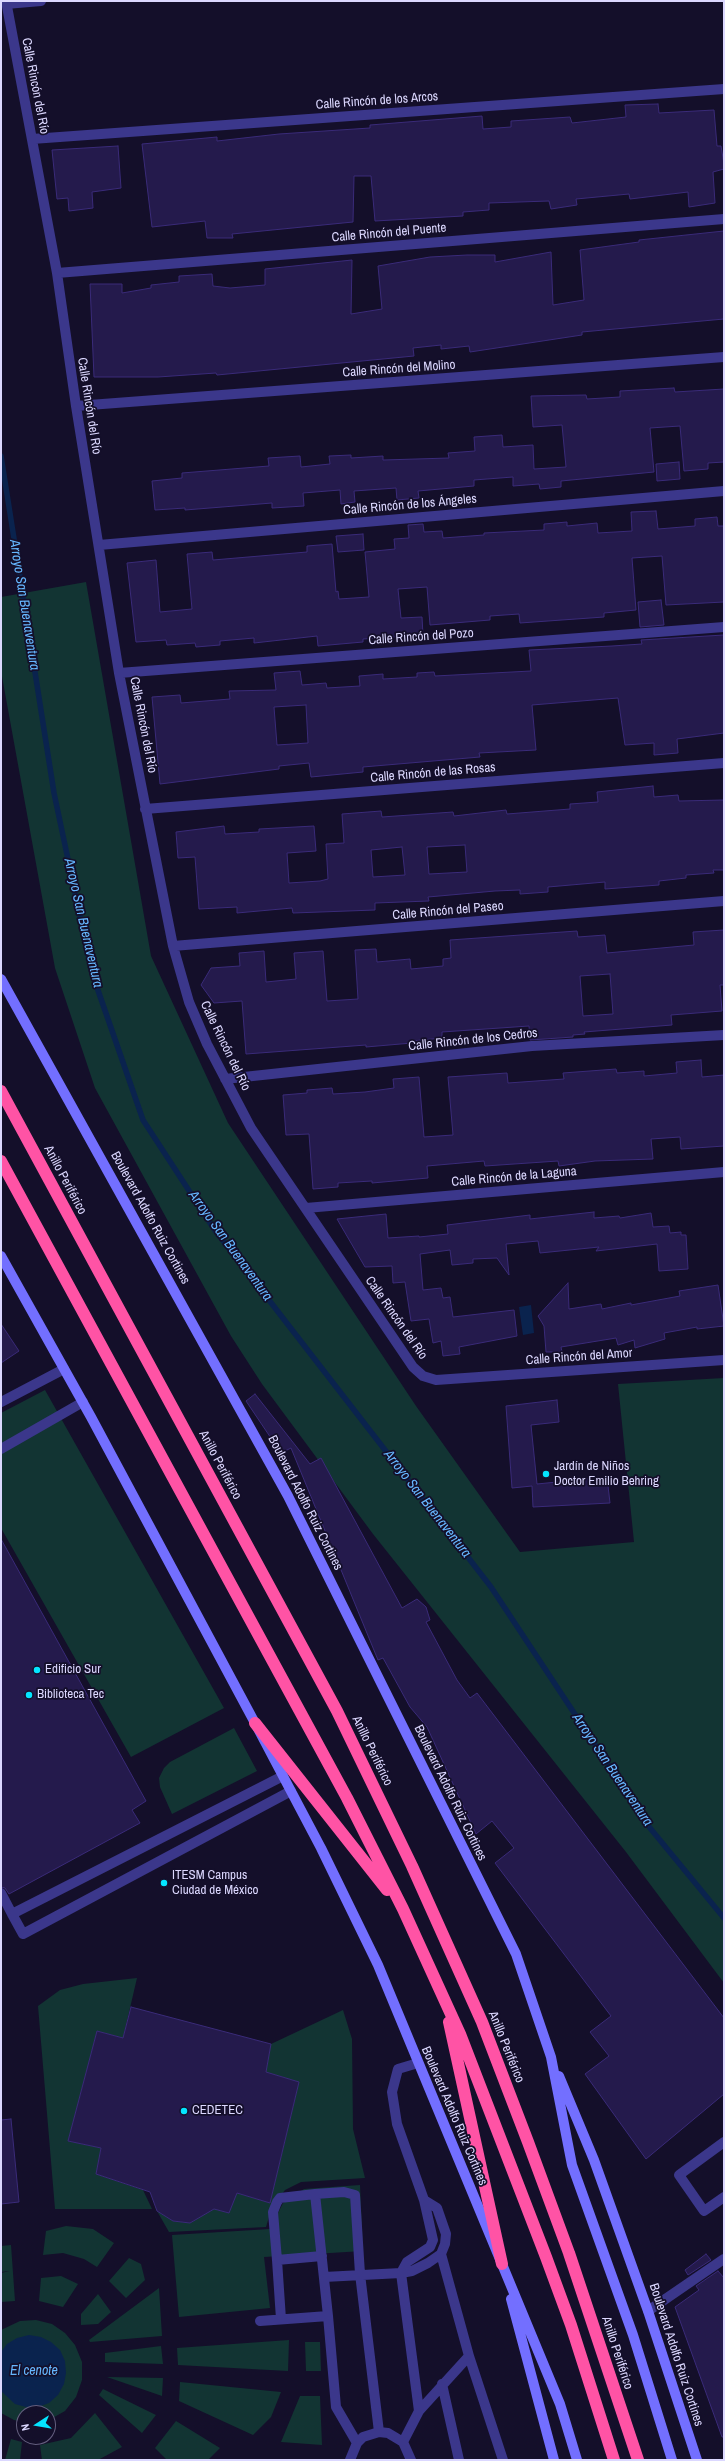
<!DOCTYPE html>
<html>
<head>
<meta charset="utf-8">
<style>
  body { margin:0 }
  #map { position:relative; width:725px; height:2461px; overflow:hidden; background:#140f2a; font-family:"Archivo Narrow",sans-serif }
  canvas { display:block }
  .frame { position:absolute; inset:0; border:2px solid #dcd8ff; pointer-events:none }
  .north { position:absolute; left:16px; top:2405px; width:40px; height:40px; box-sizing:border-box; background:#140f2a; border:1px solid #645f7f; border-radius:50%; rotate:258deg; font-size:11px; font-weight:700; line-height:16px; text-align:center; color:#dcd8ff }
  .north::after { content:''; display:block; margin:auto; width:14px; height:18px; background:#04e5ff; clip-path:polygon(50% 0,100% 100%,50% 72%,0 100%) }
</style>
</head>
<body>
<div id="map">
<canvas width="725" height="2461"></canvas>
<div class="frame"></div>
<div class="north">N</div>
</div>
<script>
const c = document.querySelector('canvas').getContext('2d');
c.lineJoin = 'round';
function fill(path, color) { c.fillStyle = color; c.fill(path, 'evenodd'); }
const toPath = rows => new Path2D(rows.map(r => 'M' + r).join(''));
function trace(path, color, width, dash) { c.strokeStyle = color; c.lineWidth = width; c.lineCap = dash ? 'butt' : 'round'; c.setLineDash(dash || []); c.stroke(path); }
function write(font, color, halo, rows, align = 'center') {
  c.font = font + ' "Archivo Narrow",sans-serif'; c.lineWidth = 3.5; c.setLineDash([]); c.textBaseline = 'middle'; c.strokeStyle = halo; c.fillStyle = color; for (const [text, x, y, turn = 0] of rows) {
    c.save(); c.translate(x, y); c.rotate((+turn || 0) * Math.PI / 180); c.textAlign = isNaN(turn) ? turn : align; if (halo) c.strokeText(text, 0, 0); c.fillText(text, 0, 0); c.restore();
  }
}
const green = toPath([
  [86,582,151,956,228,1123,416,1406,520,1552,634,1542,618,1384,724,1378,724,1983,626,1852,373,1534,262,1384,231,1336,95,1088,55,968,1,671,1,597],
  [45,1390,224,1708,131,1757,1,1528,1,1413],
  [234,1728,257,1771,172,1814,160,1787,159,1778,164,1768,170,1762],
  [137,1978,123,2038,97,2031,68,2141,101,2148,96,2174,143,2190,152,2209,55,2209,38,2006,60,1990,83,1984],
  [343,2010,352,2039,353,2129,365,2178,301,2182,285,2190,272,2207,266,2227,169,2232,157,2211,173,2221,190,2223,214,2209,229,2213,237,2193,270,2203,299,2082,266,2072,271,2044],
  [360,2185,363,2251,264,2257,270,2308,179,2317,172,2235,270,2229,283,2203,304,2189],
  [66,2226,93,2229,114,2243,97,2267,84,2259,63,2253,43,2255,46,2231],
  [11,2245,15,2301,1,2302,1,2273,9,2271,1,2272,1,2246],
  [129,2258,141,2264,145,2280,126,2298,109,2281],
  [61,2276,78,2284,63,2307,39,2301,41,2278],
  [159,2288,162,2336,90,2342,89,2340],
  [98,2294,111,2312,98,2324,81,2325,81,2314],
  [36,2320,52,2324,65,2333,75,2345,82,2362,82,2380,76,2397,65,2411,49,2420,48,2413,24,2413,24,2422,14,2420,1,2413,1,2330,20,2321],
  [289,2340,288,2371,178,2365,177,2348],
  [305,2342,320,2342,321,2371,306,2371],
  [161,2346,163,2364,105,2362,105,2353],
  [107,2377,163,2378,162,2396],
  [180,2382,281,2392,271,2417,253,2435,179,2401],
  [103,2389,156,2415,142,2433,99,2395],
  [300,2396,320,2396,322,2445,281,2442],
  [95,2413,122,2447,98,2460,42,2460,40,2445,71,2438],
  [176,2421,220,2448,208,2460,167,2460,155,2448],
  [11,2439,22,2442,20,2460,5,2460]
]);
const water = toPath([
  [531,1305,534,1333,523,1335,519,1307],
  [29,2335,41,2337,51,2342,60,2350,65,2361,66,2373,64,2384,58,2395,49,2403,38,2407,26,2407,15,2404,1,2391,1,2352,7,2344,17,2338]
]);
const stream = toPath([
  [1,456,54,793,92,973,143,1120,214,1229,491,1587,650,1828,724,1918]
]);
const building = toPath([
  [658,104,659,113,714,110,717,146,721,146,724,164,724,169,713,172,715,203,689,207,688,192,630,199,629,194,576,199,577,205,551,209,549,201,489,203,489,210,463,212,463,216,375,221,371,176,354,176,353,222,232,234,233,238,207,238,205,221,152,227,142,144,217,137,217,141,279,134,370,128,370,125,482,116,483,129,511,127,511,121,570,117,572,123,626,117,625,105,658,104],
  [118,146,121,188,92,192,93,208,69,211,68,198,57,199,52,150,118,146],
  [724,231,724,319,582,332,582,335,470,352,469,346,441,349,441,345,413,348,414,356,217,375,216,373,158,377,94,377,90,284,122,284,122,293,151,288,151,285,179,282,179,276,212,274,213,286,230,288,265,285,265,269,352,260,351,314,382,309,378,266,430,257,467,255,495,255,495,262,551,252,553,305,584,300,580,250,639,242,639,240,724,231],
  [674,388,675,392,724,389,724,462,708,463,708,469,684,471,680,426,650,428,654,472,561,481,561,487,540,489,539,484,513,486,513,477,474,480,474,486,418,491,419,498,397,500,396,488,354,491,355,502,341,504,340,490,303,493,304,506,272,508,272,503,185,510,185,508,155,510,152,481,182,478,182,473,269,466,268,458,300,456,301,467,330,464,329,456,351,455,351,458,383,456,383,460,449,458,448,453,475,451,474,437,502,435,503,447,533,445,534,469,566,467,562,425,533,427,531,396,586,395,587,399,620,397,620,391,674,388],
  [679,462,680,479,657,481,656,464,679,462],
  [656,511,658,529,695,526,695,519,717,517,718,526,724,526,724,602,666,605,662,556,632,558,636,610,604,613,604,617,520,623,519,614,490,616,490,620,430,625,427,587,398,589,401,618,422,617,423,635,363,639,363,642,318,646,317,636,254,643,254,638,220,641,220,645,196,647,195,643,167,645,166,640,136,642,127,563,156,560,160,612,192,609,187,554,212,552,213,560,307,552,307,546,332,544,336,592,338,591,339,599,369,597,365,552,395,549,394,539,409,538,408,525,423,524,424,532,442,531,443,538,484,535,484,533,544,530,544,524,567,522,567,526,597,523,598,533,632,531,631,512,656,511],
  [363,534,364,550,338,552,336,536,363,534],
  [661,600,664,625,640,627,638,602,661,600],
  [724,635,724,733,677,739,678,753,654,755,654,743,625,745,618,698,532,705,536,750,479,753,480,757,363,767,363,772,311,777,309,763,279,766,279,769,160,784,152,697,180,695,181,703,230,699,229,691,276,690,274,673,300,671,302,685,326,683,327,688,360,686,359,676,383,674,383,679,417,677,417,673,434,672,435,676,531,671,529,650,612,646,642,644,641,640,724,635],
  [306,705,308,743,277,745,274,707,306,705],
  [653,786,654,797,678,795,679,801,724,800,724,870,713,870,714,873,686,875,686,878,659,881,659,885,605,889,605,882,548,887,548,892,520,894,520,890,495,891,428,897,429,901,375,903,375,910,293,913,292,908,237,913,237,907,199,909,195,857,178,858,176,832,224,826,225,834,259,832,259,829,314,826,316,851,287,853,289,883,320,881,328,879,326,844,344,843,342,814,381,811,382,817,453,812,454,816,506,810,507,814,570,809,570,804,598,802,597,792,653,786],
  [465,845,467,872,429,874,427,847,465,845],
  [402,847,405,875,373,877,371,850,402,847],
  [724,930,724,985,720,985,722,1011,671,1015,672,1025,584,1032,585,1034,573,1035,573,1037,530,1040,529,1026,442,1032,442,1038,412,1041,412,1043,366,1047,366,1045,246,1054,242,1001,214,1003,201,985,211,968,240,966,239,953,264,951,266,982,296,979,294,953,323,951,327,1001,358,999,355,950,376,949,377,962,410,959,411,969,443,966,443,959,451,958,450,940,577,931,578,937,605,935,607,953,694,945,693,932,724,930],
  [610,974,613,1014,583,1016,580,976,610,974],
  [701,1060,702,1077,724,1075,724,1146,681,1149,680,1137,651,1139,653,1159,595,1161,559,1166,558,1161,485,1166,484,1161,427,1166,428,1178,372,1183,372,1181,338,1183,338,1187,313,1189,309,1134,286,1135,283,1095,307,1093,307,1090,332,1088,333,1094,365,1092,394,1088,393,1079,419,1077,424,1137,453,1135,448,1077,507,1073,508,1083,564,1079,563,1073,616,1069,617,1073,644,1071,644,1076,677,1073,676,1062,701,1060],
  [594,1212,594,1218,619,1216,620,1218,651,1213,653,1227,669,1226,670,1233,681,1232,681,1235,686,1235,688,1269,659,1271,657,1244,596,1251,599,1247,540,1253,538,1241,506,1244,509,1275,497,1258,473,1259,473,1263,452,1265,450,1250,420,1254,423,1290,441,1288,443,1298,450,1297,453,1317,514,1310,517,1336,459,1347,460,1354,443,1356,441,1341,433,1343,429,1319,411,1321,405,1282,393,1283,392,1266,365,1267,337,1219,386,1214,388,1238,419,1236,419,1237,448,1234,447,1225,530,1215,530,1219,594,1212],
  [568,1283,569,1309,601,1304,602,1309,631,1303,631,1305,680,1296,679,1291,718,1285,724,1326,697,1329,697,1327,664,1333,665,1339,635,1348,634,1340,618,1345,616,1338,561,1347,562,1352,546,1352,544,1326,538,1316,568,1283],
  [1,1324,19,1351,1,1363,1,1324],
  [255,1394,310,1464,321,1458,402,1608,417,1599,426,1607,430,1620,426,1622,457,1680,470,1698,477,1693,724,2018,724,2094,646,2159,585,2074,609,2056,590,2032,611,2016,495,1863,514,1848,492,1821,476,1834,427,1727,410,1707,383,1658,378,1660,291,1448,281,1453,246,1401,255,1394],
  [557,1400,559,1422,531,1425,537,1484,607,1477,610,1503,533,1507,532,1486,512,1488,506,1406,557,1400],
  [1,1539,146,1801,132,1810,140,1823,9,1894,5,1888,1,1887,1,1539],
  [131,2007,271,2044,266,2072,299,2082,270,2203,237,2193,229,2213,214,2209,190,2223,173,2221,157,2211,150,2192,96,2174,101,2148,68,2141,97,2031,123,2038,131,2007],
  [11,2119,19,2202,1,2204,1,2120,11,2119],
  [706,2254,711,2260,688,2275,685,2270,706,2254],
  [718,2271,724,2278,724,2437,722,2437,675,2307,699,2290,696,2286,718,2271]
]);
const lane = toPath([
  [1,1449,83,1402],
  [1,1893,12,1914,283,1776],
  [12,1914,23,1934,291,1791],
  [418,2063,398,2069,392,2092,397,2124,424,2200,433,2240,430,2247,407,2262,401,2273,412,2271,428,2263,441,2254,445,2244,446,2234,437,2208,424,2200],
  [724,2142,679,2175,704,2211,724,2197],
  [441,2254,469,2356,503,2460],
  [277,2260,273,2212,277,2202,280,2198,315,2194],
  [324,2277,401,2273,419,2411],
  [648,2311,724,2259],
  [328,2316,336,2407,357,2443],
  [281,2319,277,2260,322,2256],
  [260,2321,328,2316,315,2194,344,2192,355,2195,360,2274,379,2432],
  [442,2384,459,2460],
  [403,2442,419,2411,469,2356],
  [350,2460,357,2443,363,2437,379,2432,388,2433,403,2442,411,2460]
]);
const street = toPath([
  [6,1,57,273,76,406,119,673,173,946,189,1002,207,1044,251,1128,413,1367,423,1376,436,1380,724,1360],
  [6,4,41,1],
  [32,139,724,89],
  [57,273,724,219],
  [76,406,724,357],
  [99,545,724,491],
  [119,673,724,627],
  [145,809,724,763],
  [173,946,724,901],
  [225,1079,532,1046,724,1035],
  [306,1208,724,1172],
  [1,1402,64,1369]
]);
const secondary = toPath([
  [1,979,288,1496,516,1954,551,2057,572,2165,633,2335,672,2460],
  [1,1256,91,1417,255,1723,321,1848,378,1965,560,2404,577,2460],
  [559,2076,594,2160,648,2311,697,2460],
  [511,2299,554,2460]
]);
const highway = toPath([
  [1,1091,337,1711,412,1866,482,2022,528,2142,569,2253,638,2460],
  [1,1161,347,1798,403,1909,460,2034,546,2257,571,2325,614,2460],
  [255,1723,387,1890],
  [449,2022,502,2264]
]);
const markers = [
  [546,1474,4,"#04e5ff"],
  [37,1670,4,"#04e5ff"],
  [29,1695,4,"#04e5ff"],
  [164,1883,4,"#04e5ff"],
  [184,2111,4,"#04e5ff"]
];
const streetNames = [
  ["Calle Rincón del Río",35,86,79],
  ["Calle Rincón de los Arcos",377,101,-4],
  ["Calle Rincón del Puente",389,233,-5],
  ["Calle Rincón del Molino",399,369,-4],
  ["Calle Rincón del Río",89,406,81],
  ["Calle Rincón de los Ángeles",410,505,-5],
  ["Calle Rincón del Pozo",421,637,-4],
  ["Calle Rincón del Río",143,725,79],
  ["Calle Rincón de las Rosas",433,773,-5],
  ["Calle Rincón del Paseo",448,911,-5],
  ["Calle Rincón de los Cedros",473,1040,-6],
  ["Calle Rincón del Río",225,1046,64],
  ["Calle Rincón de la Laguna",514,1177,-5],
  ["Anillo Periférico",65,1180,62],
  ["Boulevard Adolfo Ruiz Cortines",150,1218,61],
  ["Calle Rincón del Río",396,1318,55],
  ["Calle Rincón del Amor",579,1357,-4],
  ["Anillo Periférico",220,1465,62],
  ["Boulevard Adolfo Ruiz Cortines",305,1503,63],
  ["Anillo Periférico",372,1751,64],
  ["Boulevard Adolfo Ruiz Cortines",450,1793,64],
  ["Anillo Periférico",506,2047,68],
  ["Boulevard Adolfo Ruiz Cortines",454,2116,67],
  ["Anillo Periférico",617,2353,72],
  ["Boulevard Adolfo Ruiz Cortines",676,2355,72]
];
const poiNames = [
  ["Jardín de Niños",554,1467],
  ["Doctor Emilio Behring",554,1482],
  ["Edificio Sur",45,1670],
  ["Biblioteca Tec",37,1695],
  ["ITESM Campus",172,1876],
  ["Ciudad de México",172,1891],
  ["CEDETEC",192,2111]
];
const waterNames = [
  ["Arroyo San Buenaventura",24,605,81],
  ["Arroyo San Buenaventura",83,923,77],
  ["Arroyo San Buenaventura",230,1246,54],
  ["Arroyo San Buenaventura",427,1504,52],
  ["Arroyo San Buenaventura",612,1770,56],
  ["El cenote",34,2371]
];
fill(green, '#123433');
fill(water, '#0a234e');
trace(stream, '#0a234e', 5.5);
fill(building, '#241a4c');
trace(building, '#3a2b79', 1);
trace(lane, '#3b378b', 10);
trace(street, '#3b378b', 10);
trace(secondary, '#736fff', 10);
trace(highway, '#ff53a5', 12);
for (const [x, y, r, color] of markers) { const dot = new Path2D(); dot.arc(x, y, r, 0, 2 * Math.PI); c.fillStyle = color; c.fill(dot); trace(dot, '#140f2a', 1.5); }
write('13px', '#dcd8ff', '#140f2a', streetNames);
write('13px', '#dcd8ff', '#140f2a', poiNames, 'left');
write('italic 14px', '#66b7ff', '#140f2a', waterNames);
</script>
</body>
</html>
